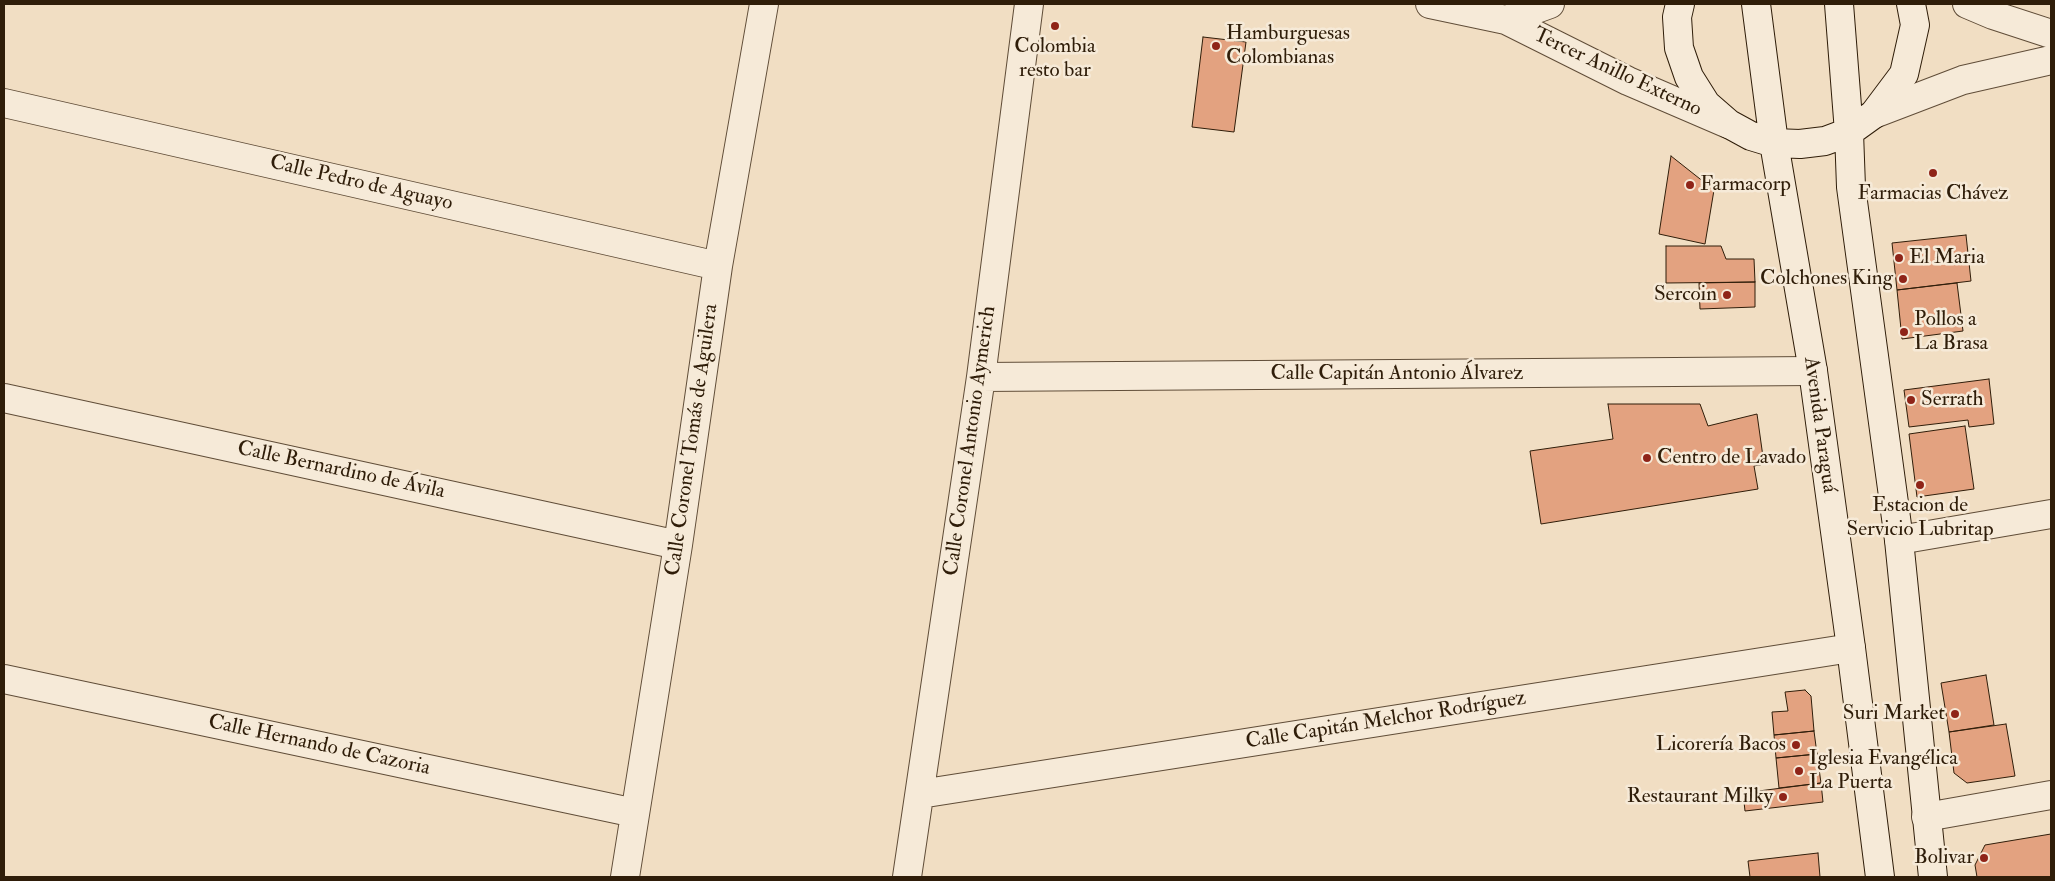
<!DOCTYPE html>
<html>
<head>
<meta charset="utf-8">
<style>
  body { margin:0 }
  #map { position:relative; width:2055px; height:881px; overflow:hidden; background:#f1dec3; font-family:"IM FELL Double Pica",serif }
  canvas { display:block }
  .frame { position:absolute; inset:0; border:5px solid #2f1d09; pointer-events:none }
</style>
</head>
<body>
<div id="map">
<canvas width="2055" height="881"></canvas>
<div class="frame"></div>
</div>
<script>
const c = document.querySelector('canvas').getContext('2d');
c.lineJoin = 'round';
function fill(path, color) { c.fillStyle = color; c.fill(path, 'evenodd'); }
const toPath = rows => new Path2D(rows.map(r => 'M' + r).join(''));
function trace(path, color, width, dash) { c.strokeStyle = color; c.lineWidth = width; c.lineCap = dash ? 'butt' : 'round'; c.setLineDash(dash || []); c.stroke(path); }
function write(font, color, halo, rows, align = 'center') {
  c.font = font + ' "IM FELL Double Pica",serif'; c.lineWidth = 5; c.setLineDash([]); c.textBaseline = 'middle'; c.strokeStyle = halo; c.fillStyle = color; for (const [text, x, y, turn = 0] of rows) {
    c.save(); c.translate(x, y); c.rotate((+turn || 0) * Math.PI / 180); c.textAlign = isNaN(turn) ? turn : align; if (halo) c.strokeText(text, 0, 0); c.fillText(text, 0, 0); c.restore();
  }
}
const building = toPath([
  [1203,37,1246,42,1234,132,1192,127,1203,37],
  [1671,156,1714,190,1705,244,1659,234,1671,156],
  [1966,235,1971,281,1897,290,1892,243,1966,235],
  [1666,246,1721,246,1726,259,1754,259,1755,282,1666,283,1666,246],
  [1755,282,1755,307,1700,309,1699,283,1755,282],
  [1957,283,1963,331,1902,339,1897,290,1957,283],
  [1989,379,1994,424,1969,427,1968,420,1909,427,1904,390,1989,379],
  [1608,404,1700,404,1708,426,1757,414,1764,464,1754,466,1758,489,1541,524,1530,451,1613,439,1608,404],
  [1965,426,1974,489,1917,497,1909,434,1965,426],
  [1986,675,1994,725,1949,732,1941,683,1986,675],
  [1805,690,1811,696,1814,731,1774,735,1772,712,1788,711,1785,692,1805,690],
  [2006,724,2015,776,1967,783,1954,773,1949,732,2006,724],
  [1814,731,1817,754,1776,758,1774,735,1814,731],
  [1817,754,1821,783,1779,788,1776,758,1817,754],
  [1821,783,1823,802,1745,811,1743,793,1821,783],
  [2051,834,2051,877,1977,877,1975,865,1985,845,2051,834],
  [1818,853,1820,877,1750,877,1748,861,1818,853]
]);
const minor = toPath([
  [4,103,718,266],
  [981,377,1813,371],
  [4,398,678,545],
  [1899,540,2051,514],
  [4,679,635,813],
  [920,794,1851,648],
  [1926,817,2051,795],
  [625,877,678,545,718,266,764,4],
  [907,877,981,377,1029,4]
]);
const tertiary = toPath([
  [1430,4,1506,20,1628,81,1728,124],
  [1967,4,1993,15,2051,34],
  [1506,20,1550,4],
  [1874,114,1963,80,2051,60]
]);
const secondary = toPath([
  [1680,4,1677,17,1679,48,1689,77,1706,104,1729,124,1751,136,1774,143,1800,144,1825,141,1849,132,1874,114,1904,74,1915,25,1911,4],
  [1756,4,1774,143,1813,371,1851,648,1880,877],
  [1839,4,1849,132,1851,187,1899,540,1933,877]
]);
const markers = [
  [1055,26,5,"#8f2418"],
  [1216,46,5,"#8f2418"],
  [1933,173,5,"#8f2418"],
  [1690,185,5,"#8f2418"],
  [1899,258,5,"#8f2418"],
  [1903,279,5,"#8f2418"],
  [1727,295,5,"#8f2418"],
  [1904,332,5,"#8f2418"],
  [1911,400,5,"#8f2418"],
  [1647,458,5,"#8f2418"],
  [1920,485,5,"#8f2418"],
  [1955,714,5,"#8f2418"],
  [1796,745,5,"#8f2418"],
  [1799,771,5,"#8f2418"],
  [1783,797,5,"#8f2418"],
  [1984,858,5,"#8f2418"]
];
const poiNames = [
  ["Hamburguesas",1226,34],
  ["Colombianas",1226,58],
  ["Colombia",1055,47,"center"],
  ["resto bar",1055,71,"center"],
  ["Farmacorp",1700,185],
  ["Farmacias Chávez",1933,194,"center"],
  ["El Maria",1909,258],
  ["Colchones King",1893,279,"right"],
  ["Sercoin",1717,295,"right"],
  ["Pollos a",1914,320],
  ["La Brasa",1914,344],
  ["Serrath",1921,400],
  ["Centro de Lavado",1657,458],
  ["Estacion de",1920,506,"center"],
  ["Servicio Lubritap",1920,530,"center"],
  ["Suri Market",1945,714,"right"],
  ["Licorería Bacos",1786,745,"right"],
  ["Iglesia Evangélica",1809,759],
  ["La Puerta",1809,783],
  ["Restaurant Milky",1773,797,"right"],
  ["Bolivar",1974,858,"right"]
];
const streetNames = [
  ["Tercer Anillo Externo",1617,73,25],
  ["Calle Pedro de Aguayo",361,184,13],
  ["Calle Capitán Antonio Álvarez",1397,374],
  ["Avenida Paraguá",1819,425,82],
  ["Calle Coronel Tomás de Aguilera",693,440,-82],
  ["Calle Coronel Antonio Aymerich",971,441,-82],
  ["Calle Bernardino de Ávila",341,471,12],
  ["Calle Capitán Melchor Rodríguez",1386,721,-9],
  ["Calle Hernando de Cazoria",319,746,12]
];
fill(building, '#e3a280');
trace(building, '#2f1d09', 1);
trace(minor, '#604d38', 30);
trace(tertiary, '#604d38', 30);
trace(secondary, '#2f1d09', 30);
trace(minor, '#f6ead8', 28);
trace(tertiary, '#f6ead8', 28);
trace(secondary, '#f6ead8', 28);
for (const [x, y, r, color] of markers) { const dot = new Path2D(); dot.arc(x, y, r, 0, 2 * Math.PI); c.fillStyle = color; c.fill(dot); trace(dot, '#f6ead8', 2); }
write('21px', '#2f1d09', '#f6ead8', poiNames, 'left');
write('21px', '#2f1d09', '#f6ead8', streetNames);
</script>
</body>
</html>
